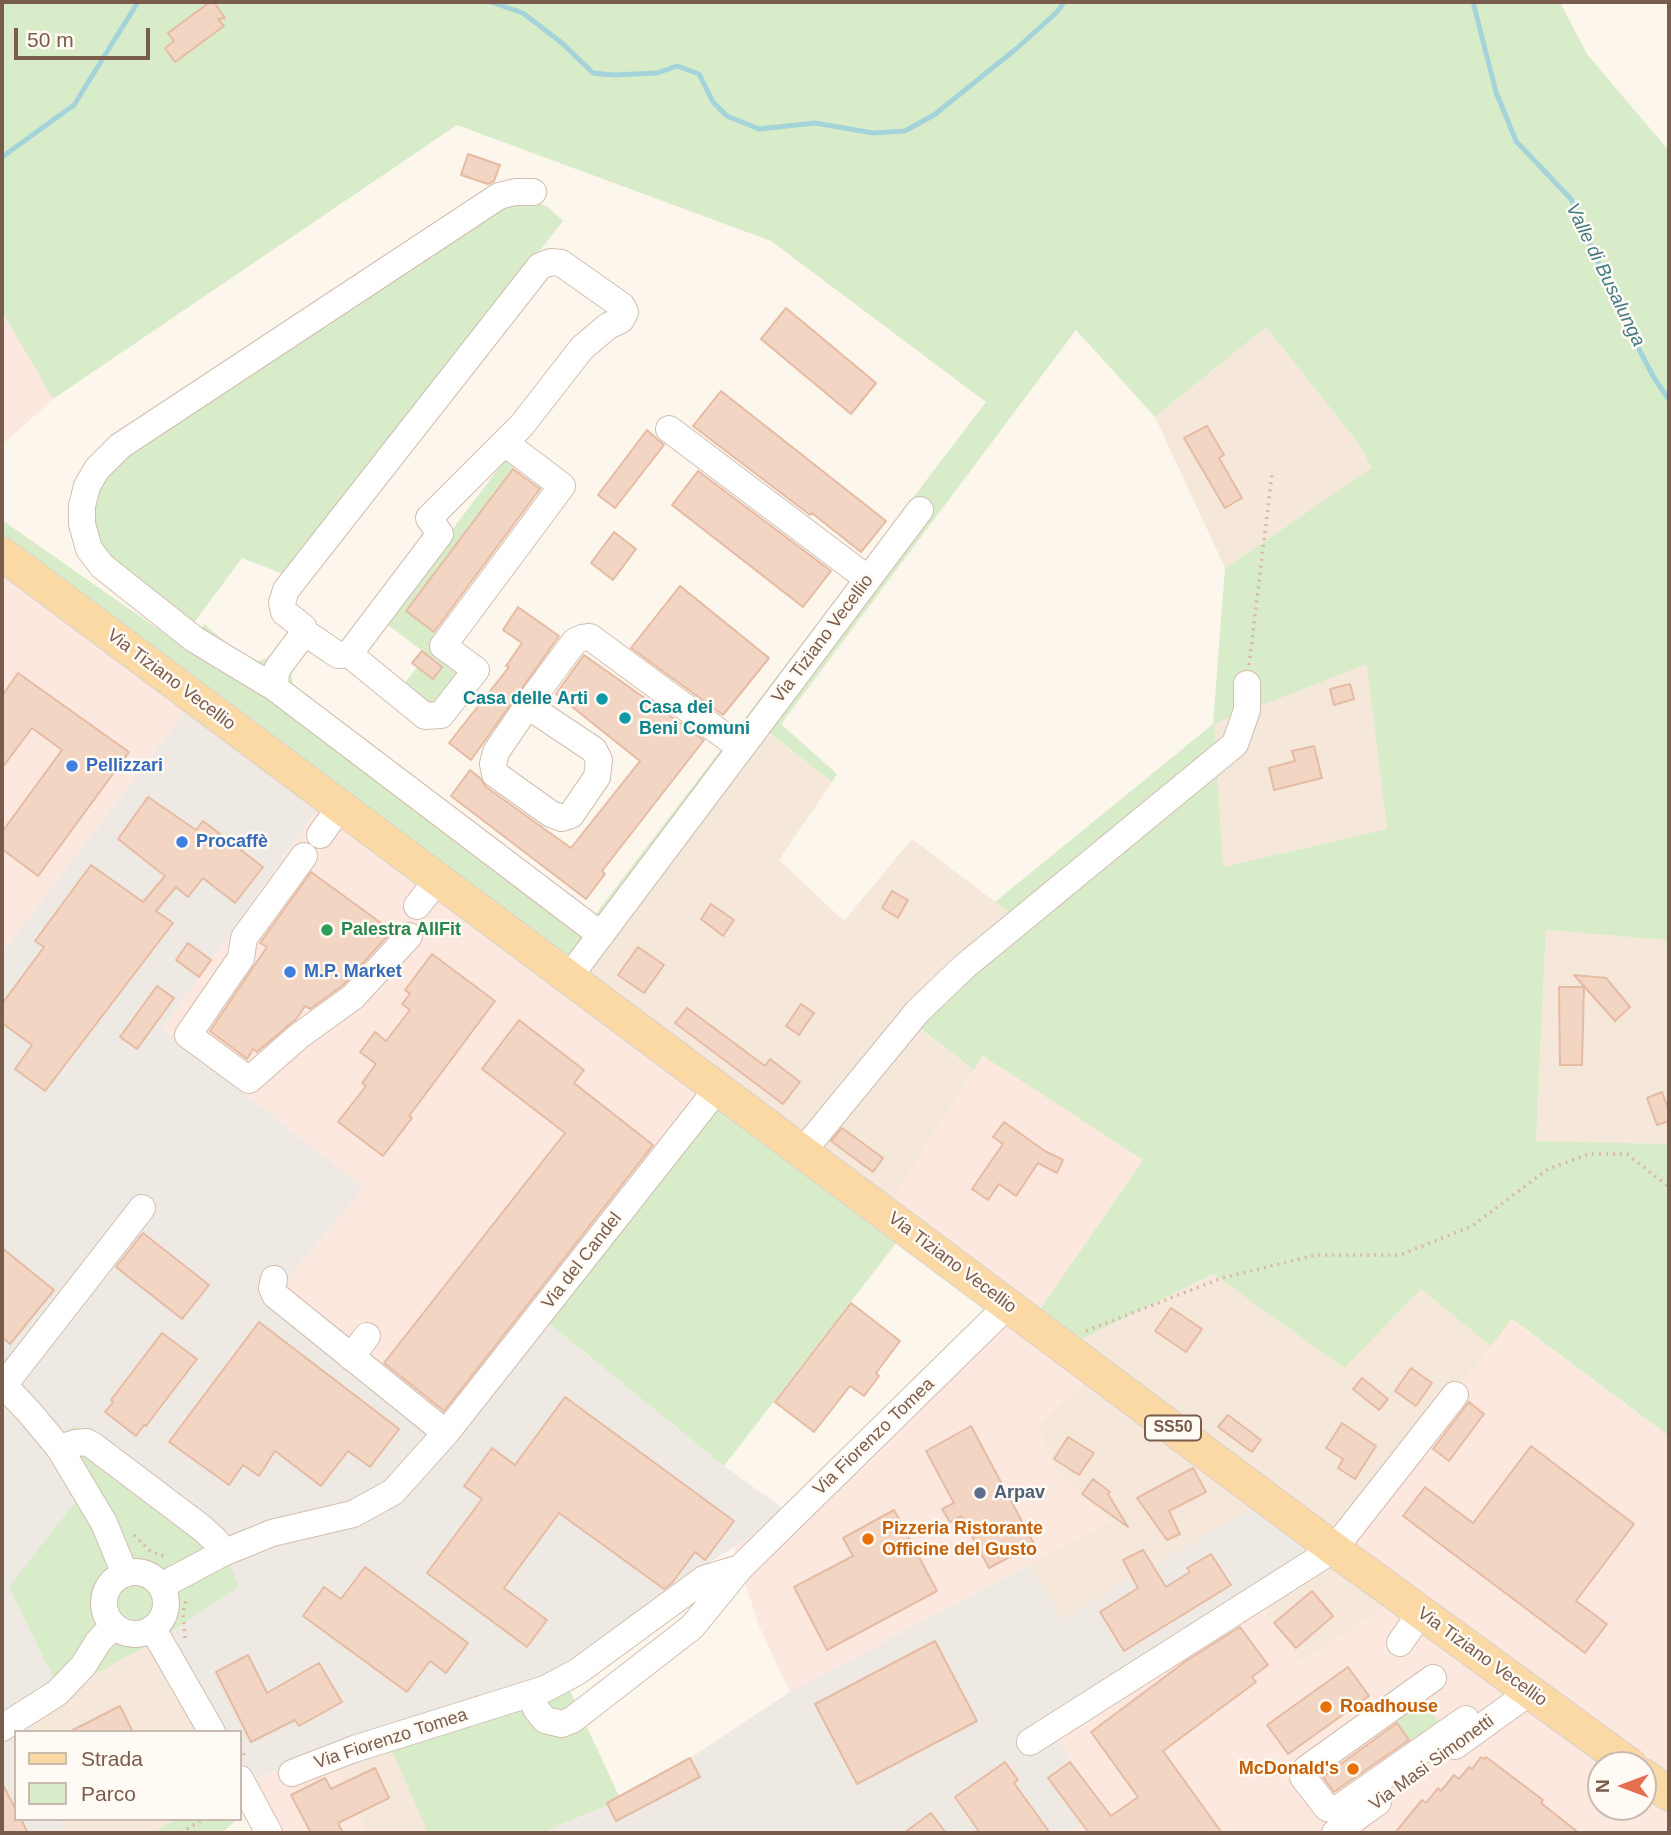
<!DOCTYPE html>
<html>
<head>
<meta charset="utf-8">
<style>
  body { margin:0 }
  #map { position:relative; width:1671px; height:1835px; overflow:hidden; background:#fdf6ec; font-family:Arial,sans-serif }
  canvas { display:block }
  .frame { position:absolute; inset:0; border:4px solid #7a5c4d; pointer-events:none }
  .legend { position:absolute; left:14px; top:1730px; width:228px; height:91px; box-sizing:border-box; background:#fffaf3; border:2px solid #cabbb1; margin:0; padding:9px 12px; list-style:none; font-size:21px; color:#7a5c4d }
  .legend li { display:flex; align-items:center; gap:14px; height:35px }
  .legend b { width:35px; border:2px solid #cabbb1 }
  .north { position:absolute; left:1587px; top:1751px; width:70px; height:70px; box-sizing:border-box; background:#fffaf3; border:2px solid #cabbb1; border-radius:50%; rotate:270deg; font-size:19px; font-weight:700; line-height:28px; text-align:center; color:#7a5c4d }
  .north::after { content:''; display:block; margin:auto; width:24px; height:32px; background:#e76f51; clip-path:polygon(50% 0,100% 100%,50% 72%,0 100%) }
  .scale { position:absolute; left:14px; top:28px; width:136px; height:32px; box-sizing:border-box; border:4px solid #7a5c4d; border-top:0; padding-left:9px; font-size:21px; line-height:24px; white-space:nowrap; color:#7a5c4d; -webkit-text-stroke:5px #fffaf3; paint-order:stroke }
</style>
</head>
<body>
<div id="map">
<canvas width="1671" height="1835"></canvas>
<div class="frame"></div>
<ul class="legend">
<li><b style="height:9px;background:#fbd9a5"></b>Strada</li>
<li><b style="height:19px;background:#d8ecc9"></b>Parco</li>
</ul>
<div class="north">N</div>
<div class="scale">50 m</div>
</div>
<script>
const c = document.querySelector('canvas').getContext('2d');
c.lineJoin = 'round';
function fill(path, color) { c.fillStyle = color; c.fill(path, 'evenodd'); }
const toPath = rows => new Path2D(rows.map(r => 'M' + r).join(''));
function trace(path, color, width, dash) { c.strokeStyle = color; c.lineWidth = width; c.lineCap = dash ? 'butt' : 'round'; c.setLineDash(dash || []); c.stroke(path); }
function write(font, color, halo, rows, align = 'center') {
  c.font = font + ' Arial,sans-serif'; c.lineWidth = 5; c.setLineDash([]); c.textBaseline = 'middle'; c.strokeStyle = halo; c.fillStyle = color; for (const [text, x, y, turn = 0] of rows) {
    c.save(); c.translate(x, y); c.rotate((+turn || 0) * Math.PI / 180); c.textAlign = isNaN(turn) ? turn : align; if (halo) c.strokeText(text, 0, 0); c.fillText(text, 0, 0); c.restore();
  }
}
const residential = toPath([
  [1266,327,1356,440,1372,468,1225,568,1155,417],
  [1368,663,1388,829,1223,867,1213,724],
  [753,721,832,782,779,860,844,921,912,839,1020,921,917,1027,974,1070,888,1207,567,961],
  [1546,930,1665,940,1669,963,1668,1144,1536,1142],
  [1213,1274,1344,1368,1420,1288,1491,1346,1342,1543,1406,1592,1301,1663,1257,1600,1276,1494,1063,1620,1028,1565,1110,1521,1054,1469,1037,1426,1103,1365,1074,1343],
  [161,1638,210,1732,16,1732,61,1693],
  [384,1732,428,1830,421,1833,368,1833,329,1750],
  [60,1819,177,1819,152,1833,67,1833]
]);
const commercial = toPath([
  [2,312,53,399,2,445],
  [2,571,188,708,2,953],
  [320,805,725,1082,456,1437,277,1291,364,1188,163,1029],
  [983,1056,1143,1160,1036,1315,1103,1365,1038,1426,1054,1469,1110,1521,790,1692,758,1624,734,1547,788,1512,1015,1301,888,1207],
  [1511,1319,1669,1436,1669,1833,1357,1833,1342,1821,1325,1833,1068,1833,1104,1807,1055,1736,1257,1600,1301,1663,1406,1592,1342,1544],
  [1601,1765,1643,1765,1643,1807,1601,1807],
  [329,1750,368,1833,259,1833,240,1785]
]);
const industrial = toPath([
  [188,708,320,805,163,1029,364,1188,277,1291,456,1436,545,1320,724,1466,788,1512,704,1566,540,1680,329,1750,240,1785,240,1732,210,1732,88,1486,61,1693,16,1732,16,1819,60,1819,67,1833,2,1833,2,953],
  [1276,1494,1342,1544,1055,1736,1104,1807,1068,1833,541,1833,608,1805,607,1803,690,1758,790,1692,1028,1565,1063,1619]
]);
const green = toPath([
  [2,2,1560,2,1587,54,1669,151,1669,963,1665,940,1546,930,1536,1141,1668,1144,1669,1141,1669,1436,1512,1319,1491,1346,1421,1289,1344,1368,1213,1274,1074,1343,1036,1315,1143,1160,983,1056,974,1070,917,1026,1020,921,995,902,1213,724,1225,568,1372,468,1356,440,1266,327,1155,417,1076,330,781,724,837,774,832,782,754,721,567,961,2,571,2,520,178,643,191,643,204,624,251,663,277,655,291,666,293,688,594,916,986,402,771,241,457,125,53,399,2,312],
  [1367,664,1387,829,1223,867,1214,724],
  [530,200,548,207,563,221,286,575,242,558,193,624,110,568,93,527,96,487,109,464,497,209],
  [505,460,514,467,406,610,436,634,468,669,435,709,401,688,417,667,433,679,442,666,383,621],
  [725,1082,911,1224,724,1466,545,1320],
  [74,1425,191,1513,211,1518,239,1587,161,1638,61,1693,9,1587,88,1486,63,1443],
  [559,1667,619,1796,607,1802,608,1805,541,1833,421,1833,427,1830,384,1733,540,1680],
  [1420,1699,1442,1726,1413,1746,1393,1717],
  [177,1819,237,1819,222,1833,152,1833]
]);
const stream = toPath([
  [491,2,523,13,562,43,593,73,613,75,657,73,677,66,699,74,713,102,727,116,759,129,815,123,873,133,905,131,934,115,1016,49,1057,12,1064,2],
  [1473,2,1496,92,1516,141,1571,199,1618,309,1653,376,1669,400],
  [2,157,74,105,138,2]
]);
const building = toPath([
  [210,2,214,2,225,18,218,19,224,26,175,62,165,48,174,41,168,33,210,2],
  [468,154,500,165,494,181,488,184,461,175,468,154],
  [786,308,876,383,851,414,761,339,786,308],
  [721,391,886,521,861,552,812,513,810,515,693,426,721,391],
  [1207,426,1224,455,1219,458,1242,498,1225,508,1184,438,1207,426],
  [647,430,664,445,615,508,598,495,647,430],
  [513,469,540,489,434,632,406,611,513,469],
  [698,471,831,571,803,607,672,505,698,471],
  [614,532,636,549,613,580,591,563,614,532],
  [680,586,769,658,723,715,631,648,680,586],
  [518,607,559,636,471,760,449,743,509,667,506,666,522,643,503,630,518,607],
  [422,651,442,667,433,679,412,663,422,651],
  [584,655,704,740,602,871,605,874,586,899,451,796,470,770,480,778,486,787,571,848,640,761,556,694,584,655],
  [18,673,129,752,38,876,2,849,2,832,62,750,32,728,2,768,2,696,18,673],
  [1350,684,1354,699,1334,705,1330,689,1350,684],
  [1314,746,1322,778,1274,790,1269,768,1295,761,1292,751,1314,746],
  [148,797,196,830,203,821,263,867,235,903,203,878,188,897,176,887,156,911,173,923,45,1091,15,1069,32,1045,2,1023,2,1004,44,947,35,941,91,865,143,902,165,876,118,839,148,797],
  [311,872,392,931,342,986,310,1009,305,1006,296,1019,257,1052,253,1049,247,1059,210,1031,267,947,260,943,311,872],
  [892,891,908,900,898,918,882,908,892,891],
  [711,904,734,920,723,936,701,919,711,904],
  [188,943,211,960,199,977,176,960,188,943],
  [638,947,664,965,644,993,618,975,638,947],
  [432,954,495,1001,409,1116,412,1118,383,1156,338,1122,366,1086,362,1083,376,1064,360,1052,375,1032,386,1041,410,1010,402,1004,410,994,405,990,432,954],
  [1574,975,1606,978,1630,1007,1615,1021,1574,975],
  [157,986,174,998,137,1049,120,1037,157,986],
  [1559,987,1584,987,1582,1065,1560,1065,1559,987],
  [801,1004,814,1013,799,1035,786,1026,801,1004],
  [687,1008,765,1066,770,1059,800,1082,783,1104,675,1023,687,1008],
  [519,1020,584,1070,574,1083,653,1145,444,1411,384,1363,565,1133,482,1069,519,1020],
  [1662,1092,1669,1111,1669,1121,1657,1125,1647,1098,1662,1092],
  [1004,1122,1045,1151,1063,1160,1057,1173,1038,1163,1016,1196,999,1184,988,1200,972,1189,1003,1144,993,1137,1004,1122],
  [842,1128,883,1158,873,1172,831,1141,842,1128],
  [143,1233,209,1285,182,1319,116,1267,143,1233],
  [2,1248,54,1290,10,1344,2,1337,2,1248],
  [851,1303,900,1341,876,1373,879,1376,864,1396,850,1386,814,1432,775,1402,851,1303],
  [1171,1308,1202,1329,1186,1352,1155,1331,1171,1308],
  [259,1322,399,1429,370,1467,348,1451,321,1486,275,1451,259,1476,243,1465,229,1485,169,1442,259,1322],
  [162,1333,197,1359,146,1426,144,1425,136,1436,105,1412,113,1402,111,1400,162,1333],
  [1411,1368,1432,1383,1416,1406,1395,1391,1411,1368],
  [1362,1378,1388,1399,1379,1410,1353,1389,1362,1378],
  [565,1397,734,1521,705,1560,695,1552,672,1583,664,1589,559,1513,504,1588,547,1620,527,1647,427,1573,482,1499,464,1486,492,1448,515,1465,565,1397],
  [1469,1402,1484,1414,1449,1461,1433,1449,1469,1402],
  [1228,1415,1261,1440,1252,1452,1218,1427,1228,1415],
  [1342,1423,1376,1446,1355,1479,1338,1468,1343,1459,1326,1448,1342,1423],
  [971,1426,1034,1544,989,1568,961,1516,950,1522,942,1509,954,1503,926,1451,971,1426],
  [1068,1437,1094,1453,1079,1475,1054,1459,1068,1437],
  [1531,1446,1634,1524,1576,1601,1607,1624,1585,1653,1403,1516,1425,1487,1473,1523,1531,1446],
  [1193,1468,1206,1492,1169,1511,1180,1534,1167,1540,1137,1498,1193,1468],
  [1093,1479,1110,1492,1108,1494,1128,1527,1082,1494,1093,1479],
  [894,1510,937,1591,827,1650,794,1587,853,1556,843,1538,894,1510],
  [1143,1550,1166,1587,1190,1572,1187,1568,1211,1554,1231,1585,1124,1651,1100,1612,1138,1588,1123,1560,1143,1550],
  [365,1567,468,1643,446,1673,430,1661,407,1692,303,1616,324,1587,341,1599,365,1567],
  [1312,1591,1333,1616,1296,1648,1274,1623,1312,1591],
  [1240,1627,1268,1665,1252,1677,1256,1682,1163,1751,1222,1833,1089,1833,1048,1778,1070,1762,1111,1816,1138,1797,1091,1732,1186,1661,1240,1627],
  [935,1641,977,1721,857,1784,815,1704,935,1641],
  [248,1655,267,1693,319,1663,342,1702,299,1726,295,1720,251,1742,216,1672,248,1655],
  [1348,1667,1369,1696,1288,1754,1267,1725,1348,1667],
  [120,1706,133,1732,69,1732,120,1706],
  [1397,1723,1409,1740,1334,1792,1323,1777,1397,1723],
  [1481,1757,1484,1759,1486,1757,1543,1800,1541,1803,1579,1833,1395,1833,1422,1800,1426,1803,1438,1788,1441,1791,1454,1775,1459,1779,1469,1767,1472,1769,1481,1757],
  [690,1758,700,1777,616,1821,607,1803,690,1758],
  [1005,1762,1018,1780,1014,1783,1050,1833,980,1833,955,1797,1005,1762],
  [375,1768,389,1798,338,1823,343,1833,311,1833,291,1795,325,1778,331,1789,375,1768],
  [2,1783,16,1810,16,1819,21,1819,28,1833,2,1833,2,1783],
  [931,1813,946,1833,904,1833,931,1813]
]);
const path = toPath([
  [1249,665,1272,474],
  [1086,1331,1222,1278,1316,1255,1400,1255,1472,1226,1548,1169,1589,1154,1627,1154,1669,1187],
  [134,1535,151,1552,167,1557],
  [185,1638,183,1612,187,1597],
  [240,1747,245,1757],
  [181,1833,203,1819]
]);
const minor = toPath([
  [533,192,515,192,499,196,120,446,97,469,87,486,82,506,82,524,89,549,102,566,194,639,275,688,601,935],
  [669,429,868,579],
  [349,654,425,716,441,715,476,670,443,646,562,486,505,443],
  [275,688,276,672,280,665,301,637,310,636,338,655,349,654,440,534,429,518,522,425,582,348,608,326,621,320,625,312,622,306,561,263,551,262,540,266,286,590,282,603,284,612,303,627,301,637],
  [528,706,594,750,599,760,597,777,571,815,562,818,551,814,495,774,493,764,496,752,535,695,575,641,582,638,590,637,741,748],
  [320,835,340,807],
  [304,856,244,938,241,958,188,1035,249,1080,299,1036,353,997,409,936],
  [417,906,438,879],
  [569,977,920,510],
  [803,1151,918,1011,965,966,1235,744,1247,710,1247,684],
  [274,1279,272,1288,275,1295,446,1433],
  [351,1357,367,1336],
  [2,1383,30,1413,60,1449,104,1523,125,1574],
  [4,1385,142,1208],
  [59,1448,76,1443,86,1442,92,1445,202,1528,217,1542,223,1553],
  '104 1603a31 31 0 1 1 62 0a31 31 0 1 1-62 0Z',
  [161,1586,223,1553,272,1533,353,1514,393,1492,446,1433,718,1088],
  [153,1629,212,1732],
  [1400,1643,1421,1612],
  [1433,1678,1306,1769,1303,1777,1327,1808,1336,1810,1466,1719],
  [531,1695,536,1709,545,1720,562,1724,572,1720,692,1627,740,1568,1008,1305],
  [2,1728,57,1693,83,1666,98,1642,113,1626],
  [1030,1742,1334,1549,1455,1395],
  [1455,1746,1530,1692],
  [292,1773,354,1749,545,1689,577,1672,704,1579,740,1568],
  [240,1779,269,1833],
  [1335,1833,1378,1802]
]);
const major = toPath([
  [2,554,1334,1549,1630,1765],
  [1643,1775,1669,1794]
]);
const markers = [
  [602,699,7,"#0f9aa8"],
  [625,718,7,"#0f9aa8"],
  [72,766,7,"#3f7fe0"],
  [182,842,7,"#3f7fe0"],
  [327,930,7,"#2e9e5b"],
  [290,972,7,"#3f7fe0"],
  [980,1493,7,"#5c6f8a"],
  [868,1539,7,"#e8710a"],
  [1326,1707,7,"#e8710a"],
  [1353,1769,7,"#e8710a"]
];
const shields = [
  [1173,1428,56]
];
const shieldNames = [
  ["SS50",1173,1428]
];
const streetNames = [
  ["Via Tiziano Vecellio",823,639,-53],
  ["Via Tiziano Vecellio",171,680,37],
  ["Via del Candel",582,1261,-52],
  ["Via Tiziano Vecellio",952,1263,37],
  ["Via Fiorenzo Tomea",874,1437,-44],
  ["Via Tiziano Vecellio",1482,1657,36],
  ["Via Fiorenzo Tomea",391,1739,-18],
  ["Via Masi Simonetti",1432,1763,-36]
];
const cultureNames = [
  ["Casa delle Arti",588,699],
  ["Casa dei",639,708,"left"],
  ["Beni Comuni",639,729,"left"]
];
const shopNames = [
  ["Pellizzari",86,766],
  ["Procaffè",196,842],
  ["M.P. Market",304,972]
];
const leisureNames = [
  ["Palestra AllFit",341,930]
];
const serviceNames = [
  ["Arpav",994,1493]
];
const foodNames = [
  ["Pizzeria Ristorante",882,1529],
  ["Officine del Gusto",882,1550],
  ["Roadhouse",1340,1707],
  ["McDonald's",1339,1769,"right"]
];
const waterNames = [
  ["Valle di Busalunga",1605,275,64]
];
fill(residential, '#f5e8da');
fill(commercial, '#fde8e0');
fill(industrial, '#efe9e4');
fill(green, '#d8ecc9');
trace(stream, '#a5d3da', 5);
fill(building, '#f3d5c3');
trace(building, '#e6bba3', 2);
trace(minor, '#d1beb0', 28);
trace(major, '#dad1cd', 35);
trace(path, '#d9b8a5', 3.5, [2, 5]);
trace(minor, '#fff', 26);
trace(major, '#fbd9a5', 33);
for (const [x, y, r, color] of markers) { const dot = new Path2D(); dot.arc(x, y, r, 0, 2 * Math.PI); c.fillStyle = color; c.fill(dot); trace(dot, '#fffaf3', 2.5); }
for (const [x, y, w] of shields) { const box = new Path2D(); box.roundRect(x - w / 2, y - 12.5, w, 25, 5); c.fillStyle = '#fffaf3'; c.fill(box); trace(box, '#7a5c4d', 2); }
write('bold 16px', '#7a5c4d', null, shieldNames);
write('18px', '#7a5c4d', '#fffaf3', streetNames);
write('bold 18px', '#0d838f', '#fffaf3', cultureNames, 'right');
write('bold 18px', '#366cbe', '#fffaf3', shopNames, 'left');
write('bold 18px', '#27864d', '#fffaf3', leisureNames, 'left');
write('bold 18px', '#4e5e75', '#fffaf3', serviceNames, 'left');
write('bold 18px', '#c56008', '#fffaf3', foodNames, 'left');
write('italic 19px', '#437c86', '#fffaf3', waterNames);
</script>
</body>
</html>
